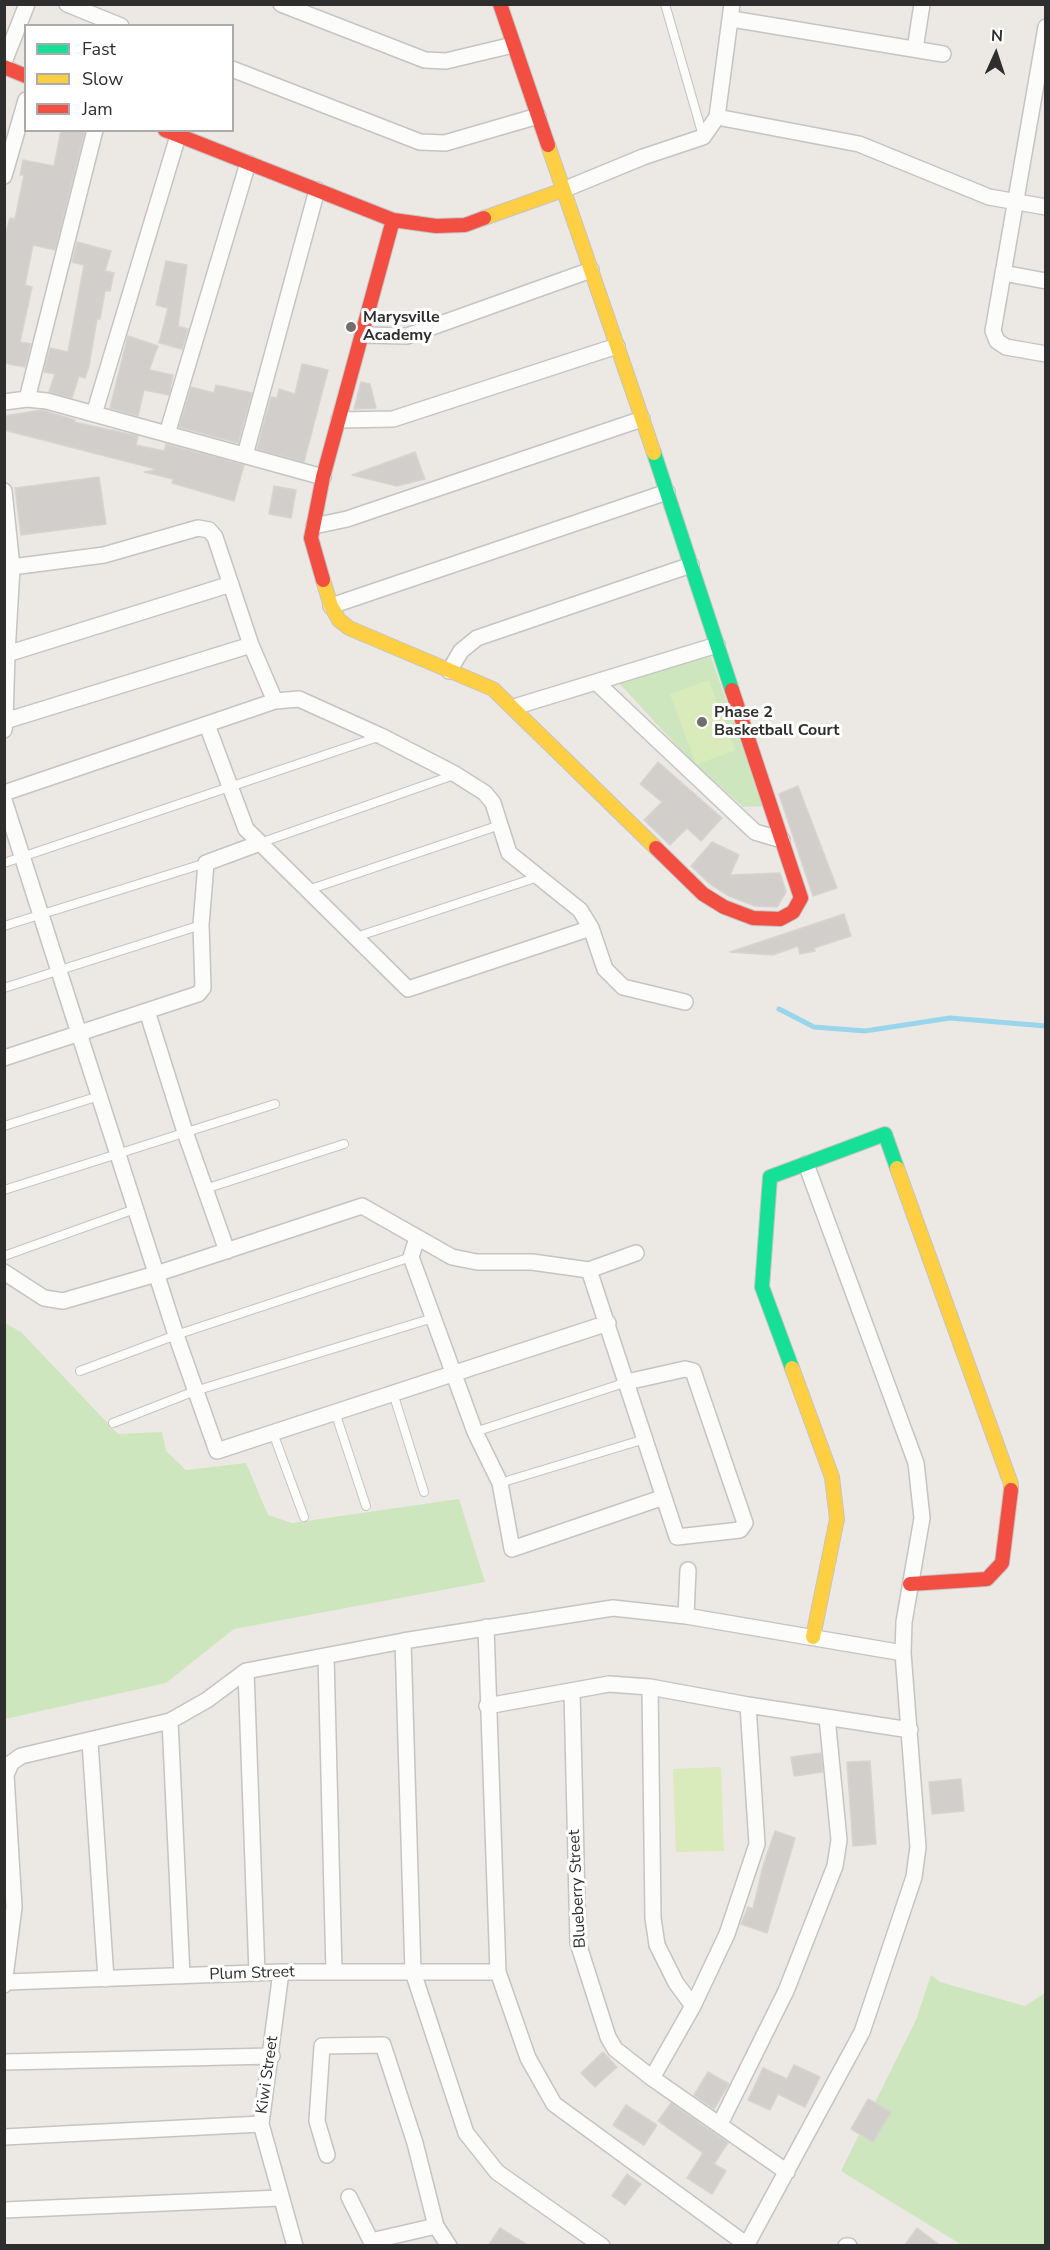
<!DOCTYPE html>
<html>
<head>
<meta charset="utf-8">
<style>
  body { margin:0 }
  #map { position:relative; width:1050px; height:2250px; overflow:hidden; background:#ece8e4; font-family:"Nunito Sans",sans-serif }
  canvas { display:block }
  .frame { position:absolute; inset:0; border:6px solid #2e2e2e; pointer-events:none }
  .legend { position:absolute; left:24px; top:24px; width:210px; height:108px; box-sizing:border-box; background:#fff; border:2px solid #ababab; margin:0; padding:8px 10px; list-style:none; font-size:18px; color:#2e2e2e }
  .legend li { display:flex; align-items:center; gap:12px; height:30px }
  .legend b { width:30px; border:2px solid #ababab }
  .north { position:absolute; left:966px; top:24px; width:60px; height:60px; -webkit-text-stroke:4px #fff; paint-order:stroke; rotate:3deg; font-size:16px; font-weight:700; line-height:24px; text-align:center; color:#2e2e2e }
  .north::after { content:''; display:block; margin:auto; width:21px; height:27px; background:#2e2e2e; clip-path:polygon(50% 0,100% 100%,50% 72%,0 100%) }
</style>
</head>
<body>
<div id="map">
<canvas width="1050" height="2250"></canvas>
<div class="frame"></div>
<ul class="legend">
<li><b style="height:8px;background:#16e098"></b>Fast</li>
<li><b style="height:8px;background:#ffcf43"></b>Slow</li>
<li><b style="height:8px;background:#f24e42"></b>Jam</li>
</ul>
<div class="north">N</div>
</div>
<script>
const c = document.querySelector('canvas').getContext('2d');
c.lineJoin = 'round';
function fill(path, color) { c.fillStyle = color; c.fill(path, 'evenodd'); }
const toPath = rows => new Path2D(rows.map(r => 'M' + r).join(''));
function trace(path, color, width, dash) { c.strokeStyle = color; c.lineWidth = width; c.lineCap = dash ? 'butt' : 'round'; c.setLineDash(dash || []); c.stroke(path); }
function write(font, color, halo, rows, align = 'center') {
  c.font = font + ' "Nunito Sans",sans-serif'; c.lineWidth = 6; c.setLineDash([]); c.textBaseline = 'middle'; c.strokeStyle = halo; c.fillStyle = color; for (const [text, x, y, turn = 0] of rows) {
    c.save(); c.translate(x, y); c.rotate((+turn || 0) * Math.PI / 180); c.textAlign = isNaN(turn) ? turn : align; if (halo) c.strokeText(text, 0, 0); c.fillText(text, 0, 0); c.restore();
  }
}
const green = toPath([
  [710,654,763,806,743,807,688,758,619,683],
  [5,1323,21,1332,118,1434,162,1432,166,1451,186,1470,246,1463,268,1515,292,1523,459,1499,485,1582,234,1629,166,1683,5,1719],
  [931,1975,940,1982,1025,2006,1045,1993,1045,2245,962,2245,841,2171,916,2020]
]);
const pitch = toPath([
  [709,680,735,750,696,765,670,694],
  [721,1767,724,1851,676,1852,673,1769]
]);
const stream = toPath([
  [785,1012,779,1009,814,1027,865,1031,950,1018,1046,1026]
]);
const building = toPath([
  [61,130,85,130,55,250,33,245,25,285,32,287,20,342,31,344,25,367,4,363,4,238,10,218,15,219,24,175,20,175,23,160,54,166,61,130],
  [77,242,111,251,105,271,114,273,110,291,105,291,100,319,97,319,89,366,85,378,79,376,72,398,49,392,55,374,44,372,50,348,68,352,84,265,72,262,77,242],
  [166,261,187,265,178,326,188,329,182,349,159,343,168,308,156,305,166,261],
  [128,336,158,346,149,370,173,375,169,395,144,390,138,416,110,408,128,336],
  [302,364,328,370,304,462,257,449,271,397,277,398,279,389,295,394,302,364],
  [361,382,370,384,376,408,354,409,361,382],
  [216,385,252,393,238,443,179,427,191,387,214,393,216,385],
  [42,410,75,420,74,422,138,436,136,445,164,451,166,444,244,465,234,501,172,483,173,479,144,472,155,470,152,468,4,430,4,416,42,410],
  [415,452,425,479,397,486,352,475,415,452],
  [99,477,106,524,21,535,15,488,99,477],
  [274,486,296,490,291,518,269,514,274,486],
  [658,762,722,818,701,841,687,828,670,845,644,820,662,802,640,784,658,762],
  [798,786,837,888,813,896,779,794,798,786],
  [712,842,739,855,730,875,780,873,786,892,777,907,755,906,729,896,710,884,691,866,712,842],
  [844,914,851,936,814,948,815,951,800,954,798,946,773,955,730,952,844,914],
  [821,1753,823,1772,794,1776,791,1757,821,1753],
  [870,1761,876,1844,853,1846,847,1762,870,1761],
  [961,1779,964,1811,932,1814,929,1782,961,1779],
  [775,1831,795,1838,767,1933,741,1924,748,1907,753,1909,763,1866,775,1831],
  [603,2052,617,2067,595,2087,581,2073,603,2052],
  [794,2065,820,2077,805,2107,778,2094,770,2110,748,2100,763,2068,787,2079,794,2065],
  [708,2072,729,2084,714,2109,694,2095,708,2072],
  [868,2099,891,2112,873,2142,851,2129,868,2099],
  [671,2103,728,2143,714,2164,726,2171,712,2194,687,2178,703,2153,658,2121,671,2103],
  [626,2105,657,2125,644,2145,613,2125,626,2105],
  [627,2174,641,2184,625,2205,612,2196,627,2174],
  [500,2228,529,2246,488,2246,500,2228],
  [917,2228,941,2246,904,2246,917,2228]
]);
const lane = toPath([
  [665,4,703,136],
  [260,843,454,775],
  [4,863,378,737],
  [308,890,500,825],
  [4,926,206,863],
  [356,937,538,877],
  [4,988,201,925],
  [4,1126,99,1096],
  [205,1189,344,1144],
  [4,1190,275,1104],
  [4,1256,135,1209],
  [80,1371,176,1335,411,1257],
  [393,1393,424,1492],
  [335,1412,366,1506],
  [113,1423,195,1391,433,1318],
  [475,1432,627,1382],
  [273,1433,304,1517],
  [500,1483,645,1439]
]);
const street = toPath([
  [67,4,121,26],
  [281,4,425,60,446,61,513,45],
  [732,19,943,54],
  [1046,27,993,331,997,341,1006,347,1046,354],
  [915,49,922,4],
  [4,62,27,4],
  [232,69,420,142,445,143,538,116],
  [717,117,859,144,989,197,1046,207],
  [4,176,26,100],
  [563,190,643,157,703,137,717,117,732,4],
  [1003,273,1046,281],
  [362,335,407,336,591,270],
  [27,399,95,130],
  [4,402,27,399,47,401,323,477],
  [94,414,178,136],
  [339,420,393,419,617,346],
  [167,434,248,163],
  [245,455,317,190],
  [4,491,12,567,4,568],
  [314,526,347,519,642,419],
  [331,606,667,492],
  [251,645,275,701],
  [7,654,231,584],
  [449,671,461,651,477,638,691,565],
  [596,682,755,832,782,840],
  [514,707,717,645],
  [207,725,246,829,408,989,591,928],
  [4,730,5,721,7,654,12,567,104,555,198,528,209,530,215,537,251,645,5,721],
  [4,793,275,701,299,699,381,736,455,774,485,793,493,803,509,853,580,910,591,928,605,969,623,987,685,1002],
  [4,800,176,1335,217,1451,608,1323],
  [147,1011,185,1132,227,1251],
  [4,1058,198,994,203,988,201,925,206,863,260,843],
  [417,1238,411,1257,475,1432,500,1483,512,1549,664,1497],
  [589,1270,677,1537,740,1530,745,1523,693,1371,685,1369,627,1382],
  [4,1272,44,1298,63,1301,156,1274,362,1206,452,1257,477,1262,532,1262,589,1270,636,1253],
  [686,1616,688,1570],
  [486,1627,498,1972,528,2058,554,2104,747,2245],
  [403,1641,413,1972,466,2133,497,2172,602,2246],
  [326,1656,334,1972],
  [246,1671,257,1973],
  [650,1687,653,1918,657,1945,676,1983,693,2006],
  [572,1691,578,1943,608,2037,615,2049,652,2078,787,2172],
  [487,1706,609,1684,650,1687,748,1705,910,1730],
  [170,1721,182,1976],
  [90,1742,106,1979],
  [281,1972,261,2124,295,2246],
  [6,1982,281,1972,498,1972],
  [4,1985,14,1907,6,1775,11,1763,21,1756,170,1721,207,1700,246,1671,403,1641,613,1608,686,1616,903,1653],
  [4,2062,272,2056],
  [652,2078,693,2006,727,1934,757,1844,748,1705],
  [720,2124,786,1991,835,1866,839,1840,827,1717],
  [4,2137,261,2124],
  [327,2155,317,2121,322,2046,383,2045,415,2143,436,2226,449,2246],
  [349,2197,371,2241,436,2226],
  [4,2210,280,2198],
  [746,2246,862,2032,914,1877,918,1847,903,1653,904,1622,922,1518,916,1463,806,1164],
  [846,2246,849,2246]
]);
const fast = toPath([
  [654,453,732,690],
  [792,1368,762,1287,770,1177,885,1134,897,1168]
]);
const slow = toPath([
  [548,145,654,453],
  [484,218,563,190],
  [323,580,331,606,339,620,349,628,493,689,656,848],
  [897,1168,1011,1484,1011,1490],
  [792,1368,832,1477,837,1519,813,1637]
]);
const jam = toPath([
  [500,4,548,145],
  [4,67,26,76],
  [165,130,393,220,436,226,465,225,484,218],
  [323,580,311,538,323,477,393,220],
  [656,848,703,894,724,907,753,918,780,919,793,912,801,898,732,690],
  [910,1584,987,1579,1002,1563,1011,1490]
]);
const markers = [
  [351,327,6,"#706f6e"],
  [702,722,6,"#706f6e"]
];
const poiNames = [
  ["Marysville",363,318],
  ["Academy",363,336],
  ["Phase 2",714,713],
  ["Basketball Court",714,731]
];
const streetNames = [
  ["Blueberry Street",578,1889,-93],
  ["Plum Street",252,1974,-2],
  ["Kiwi Street",268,2075,-82]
];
fill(green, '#cee6be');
fill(pitch, '#d9eabb');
trace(stream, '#99d6ec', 5);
fill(building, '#d1cecb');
trace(building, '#d7d4d0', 1.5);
trace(lane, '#c5c4c5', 10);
trace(street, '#c5c4c5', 18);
trace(fast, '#c5c4c5', 16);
trace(slow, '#c5c4c5', 16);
trace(jam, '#c5c4c5', 16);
trace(lane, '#fcfcfb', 8);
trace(street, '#fcfcfb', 15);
trace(fast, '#16e098', 14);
trace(slow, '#ffcf43', 14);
trace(jam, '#f24e42', 14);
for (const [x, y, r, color] of markers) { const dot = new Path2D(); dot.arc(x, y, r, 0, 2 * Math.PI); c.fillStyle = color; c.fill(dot); trace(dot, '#fff', 2); }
write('bold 16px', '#2e2e2e', '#fff', poiNames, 'left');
write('16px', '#2e2e2e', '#fff', streetNames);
</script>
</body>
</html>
